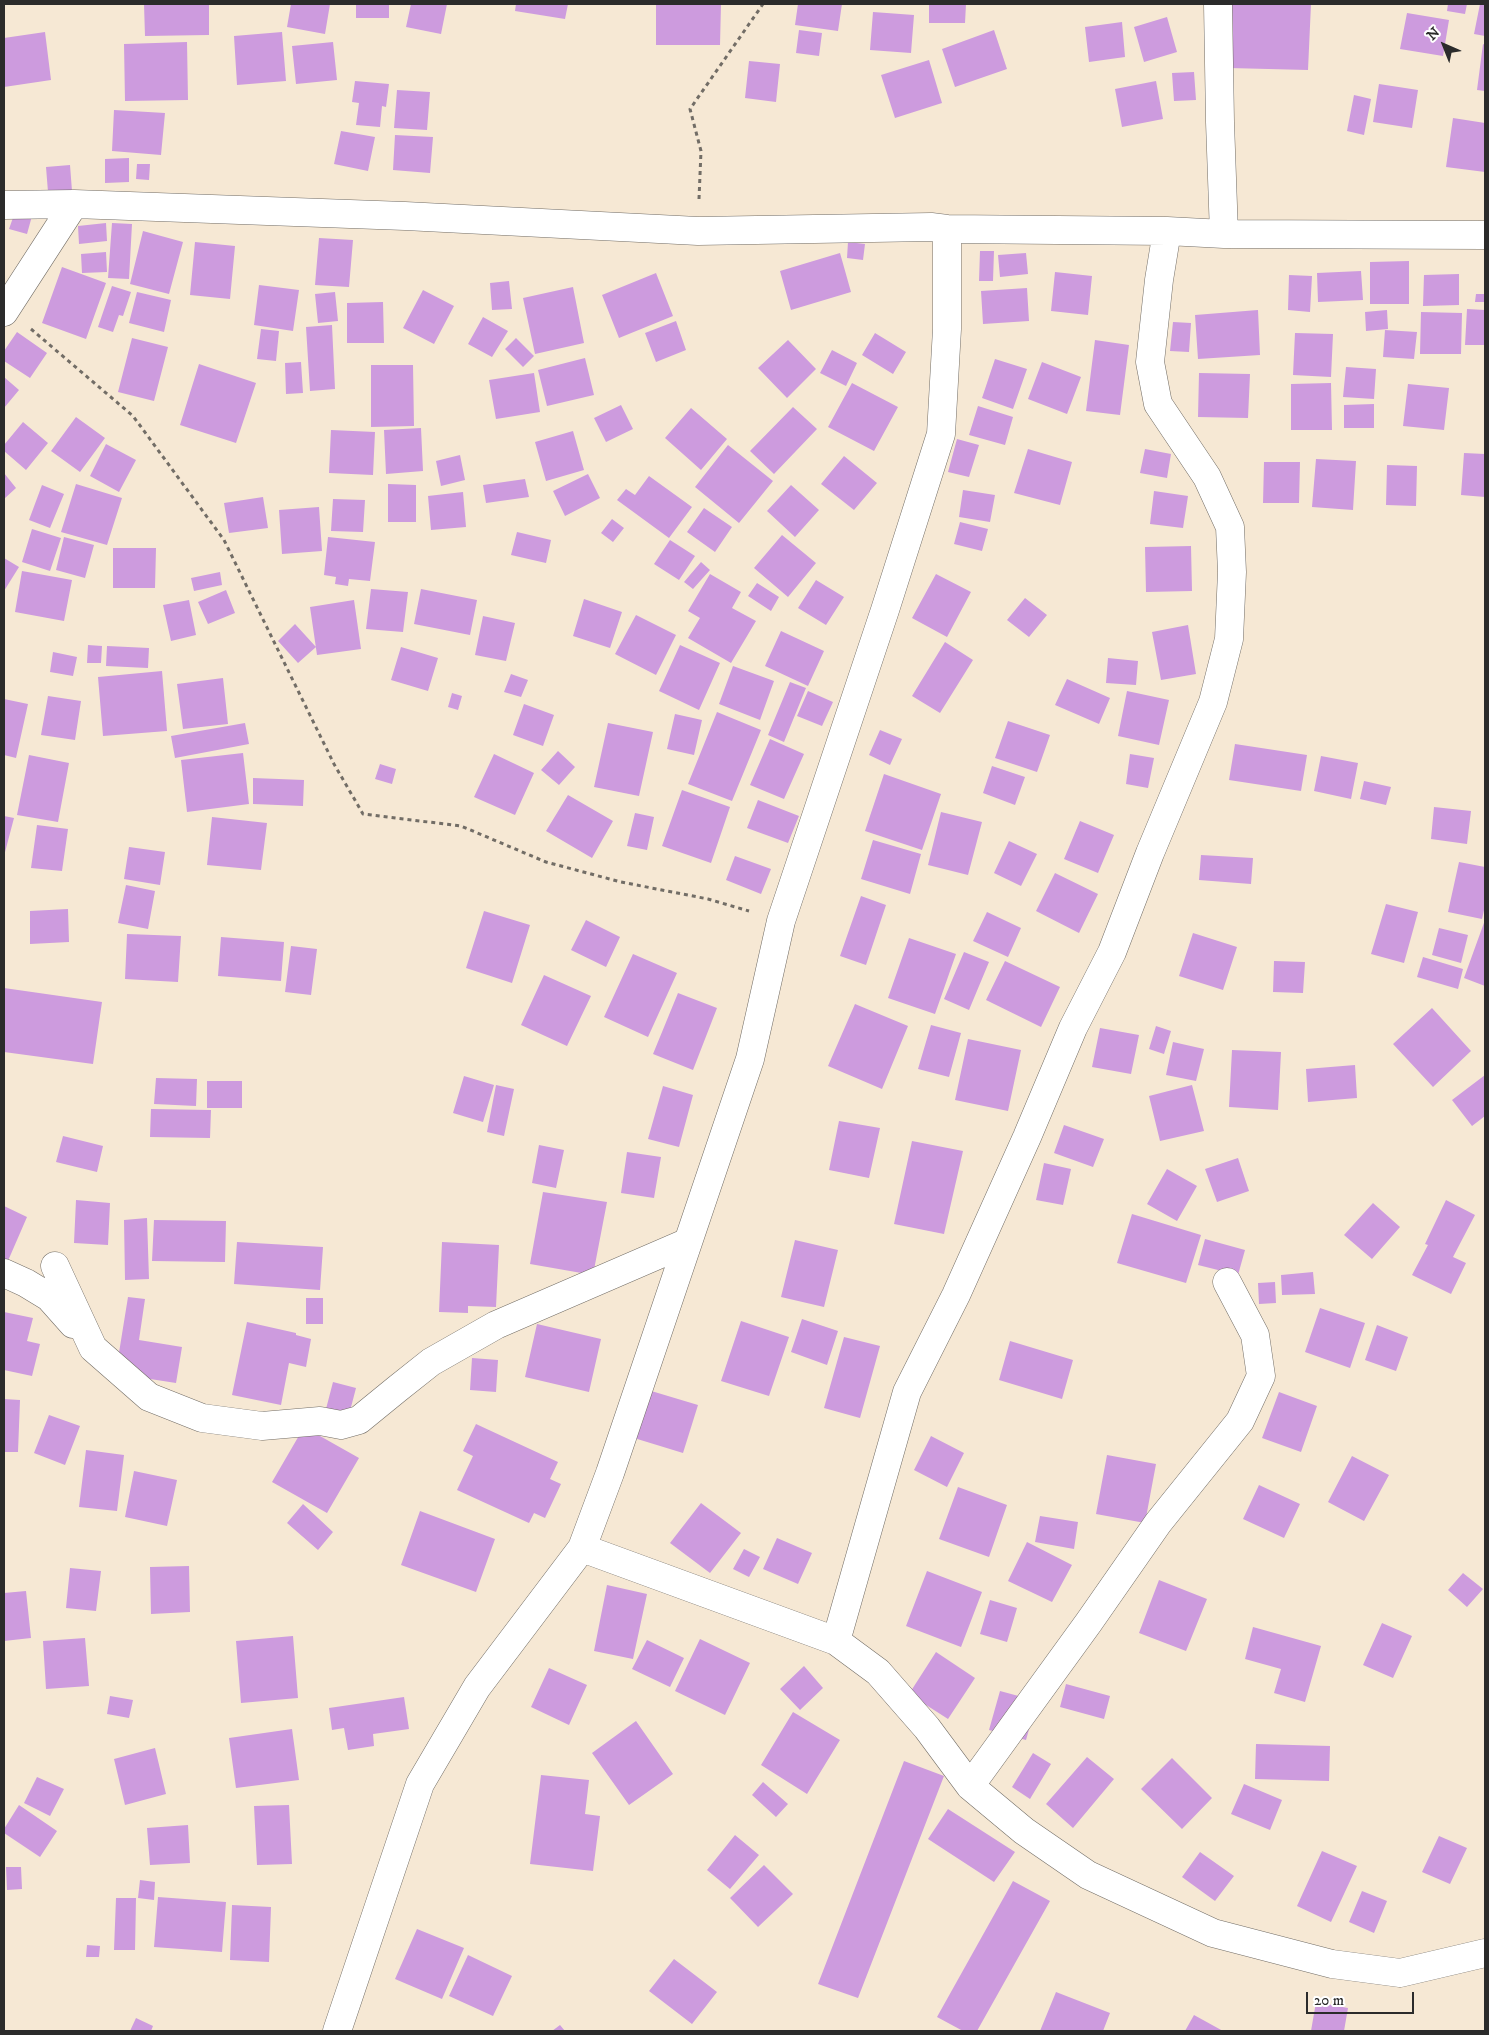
<!DOCTYPE html>
<html>
<head>
<meta charset="utf-8">
<style>
  body { margin:0 }
  #map { position:relative; width:1489px; height:2035px; overflow:hidden; background:#f6e8d4; font-family:"IM FELL DW Pica",serif }
  canvas { display:block }
  .frame { position:absolute; inset:0; border:5px solid #2b2b2b; pointer-events:none }
  .north { position:absolute; left:1419px; top:20px; width:50px; height:50px; -webkit-text-stroke:4px #fff; paint-order:stroke; rotate:316deg; font-size:14px; font-weight:700; line-height:20px; text-align:center; color:#2b2b2b }
  .north::after { content:''; display:block; margin:auto; width:18px; height:22px; background:#2b2b2b; clip-path:polygon(50% 0,100% 100%,50% 72%,0 100%) }
  .scale { position:absolute; left:1306px; top:1992px; width:108px; height:22px; box-sizing:border-box; border:2px solid #2b2b2b; border-top:0; padding-left:6px; font-size:15px; line-height:18px; white-space:nowrap; color:#2b2b2b; -webkit-text-stroke:4px #fff; paint-order:stroke }
</style>
</head>
<body>
<div id="map">
<canvas width="1489" height="2035"></canvas>
<div class="frame"></div>
<div class="north">N</div>
<div class="scale">20 m</div>
</div>
<script>
const c = document.querySelector('canvas').getContext('2d');
c.lineJoin = 'round';
function fill(path, color) { c.fillStyle = color; c.fill(path, 'evenodd'); }
const toPath = rows => new Path2D(rows.map(r => 'M' + r).join(''));
function trace(path, color, width, dash) { c.strokeStyle = color; c.lineWidth = width; c.lineCap = dash ? 'butt' : 'round'; c.setLineDash(dash || []); c.stroke(path); }
const building = toPath([
  [144,4,209,4,209,35,145,36],
  [291,4,330,4,325,34,287,27],
  [356,4,389,4,389,18,356,18],
  [411,4,447,4,441,34,406,27],
  [516,4,568,4,565,19,515,11],
  [656,4,721,4,720,45,656,45],
  [798,4,842,4,838,31,795,25],
  [929,4,966,4,965,23,929,23],
  [1231,4,1311,4,1308,70,1229,68],
  [1448,4,1467,4,1465,14,1447,11],
  [1480,4,1485,4,1485,36,1474,34],
  [873,12,914,15,911,53,870,50],
  [1407,13,1449,20,1443,56,1400,49],
  [1167,17,1177,52,1144,62,1134,27],
  [1122,22,1125,57,1089,62,1085,27],
  [799,30,822,33,819,56,796,53],
  [994,30,1007,69,955,87,942,49],
  [45,32,51,80,4,87,4,38],
  [282,32,286,81,237,85,234,36],
  [187,42,188,100,125,101,124,44],
  [333,42,337,80,296,84,292,46],
  [1483,44,1485,45,1485,91,1477,90],
  [929,60,942,103,895,118,881,75],
  [749,61,780,64,776,102,745,98],
  [1194,72,1196,100,1174,101,1172,73],
  [355,81,389,84,386,107,382,106,380,127,356,125,359,103,352,102],
  [1156,81,1163,119,1122,127,1115,89],
  [1379,84,1418,90,1412,128,1373,122],
  [397,90,430,92,427,130,394,128],
  [1354,95,1371,99,1364,135,1347,131],
  [114,110,165,113,161,155,112,151],
  [1453,118,1485,123,1485,172,1446,167],
  [341,131,375,137,368,171,334,164],
  [395,135,433,137,430,173,393,170],
  [129,158,129,182,105,183,105,159],
  [137,164,150,164,149,180,136,179],
  [70,165,72,191,48,192,46,167],
  [15,212,32,216,27,234,9,229],
  [106,223,107,241,79,244,78,226],
  [112,223,132,224,129,279,108,278],
  [143,231,183,242,169,294,130,284],
  [319,238,353,240,349,287,315,285],
  [195,242,235,246,230,299,190,295],
  [848,242,865,244,863,260,847,258],
  [980,251,994,251,993,281,979,281],
  [106,252,107,272,82,273,81,254],
  [840,253,851,292,791,310,780,271],
  [1026,253,1028,274,1000,277,998,255],
  [1409,261,1409,304,1370,304,1370,262],
  [62,267,106,283,86,339,42,323],
  [1361,271,1363,300,1318,302,1317,273],
  [1055,272,1092,276,1088,315,1051,311],
  [656,273,673,316,619,338,602,295],
  [1459,274,1459,305,1423,306,1424,275],
  [1289,275,1312,276,1310,312,1288,310],
  [509,281,512,309,492,310,490,283],
  [259,285,299,290,293,331,254,325],
  [112,286,131,292,123,316,119,315,113,332,98,327],
  [573,287,584,343,535,354,523,298],
  [1027,288,1029,321,983,324,981,291],
  [423,290,454,306,434,344,403,328],
  [137,292,171,300,164,332,129,323],
  [335,292,338,321,318,323,315,294],
  [1476,294,1485,294,1485,302,1475,302],
  [383,302,384,343,347,343,347,303],
  [1467,309,1485,310,1485,345,1465,345],
  [1258,310,1260,355,1198,359,1195,315],
  [1387,310,1388,329,1366,331,1365,312],
  [1421,312,1462,313,1461,354,1420,354],
  [483,317,508,331,492,357,468,344],
  [676,321,686,350,656,362,645,333],
  [1173,322,1191,323,1189,352,1170,351],
  [332,325,335,389,310,391,306,327],
  [261,329,279,331,276,361,257,359],
  [1385,330,1417,332,1414,359,1383,357],
  [17,332,47,353,30,378,4,361,4,351],
  [875,333,906,352,893,374,862,355],
  [1295,333,1333,334,1331,377,1293,375],
  [132,338,168,347,154,401,118,392],
  [516,338,534,356,523,367,505,349],
  [788,340,816,369,787,398,758,368],
  [1095,340,1129,345,1120,415,1086,411],
  [832,350,857,363,846,386,820,373],
  [585,358,594,395,547,406,538,370],
  [995,359,1027,369,1013,409,982,398],
  [301,362,303,393,286,394,285,363],
  [1042,362,1081,377,1067,414,1028,399],
  [199,364,256,383,236,443,180,425],
  [371,365,413,365,414,426,371,427],
  [1346,367,1376,369,1374,399,1343,397],
  [534,373,540,412,496,419,489,380],
  [1199,373,1250,374,1248,418,1198,417],
  [4,377,19,390,4,408],
  [852,383,898,407,874,451,828,427],
  [1331,383,1332,430,1291,430,1291,384],
  [1408,384,1449,388,1444,430,1403,426],
  [1374,404,1374,428,1344,428,1344,405],
  [621,405,633,429,606,442,594,418],
  [978,406,1013,417,1005,445,969,435],
  [793,407,817,429,774,474,750,451],
  [691,408,727,439,701,470,665,438],
  [76,417,105,438,80,472,51,451],
  [23,422,48,443,26,470,4,451,4,445],
  [421,428,423,471,386,474,384,430],
  [331,430,375,432,373,475,329,473],
  [573,431,584,470,546,481,535,442],
  [957,439,979,445,969,477,948,472],
  [106,444,136,460,119,492,90,476],
  [728,445,773,481,739,523,695,487],
  [1028,449,1072,462,1060,505,1014,493],
  [1145,449,1171,454,1167,478,1140,473],
  [1464,453,1485,454,1485,497,1461,495],
  [460,455,465,480,441,486,436,461],
  [844,456,877,483,854,510,821,484],
  [1316,459,1356,461,1353,510,1312,507],
  [1264,462,1300,462,1299,503,1263,503],
  [1387,465,1417,466,1416,506,1386,505],
  [4,473,16,488,4,499],
  [588,474,600,498,565,516,553,491],
  [649,476,692,507,669,538,617,500,626,489,635,495],
  [525,479,529,497,486,503,483,485],
  [76,484,122,498,107,545,61,532],
  [388,484,416,485,416,522,388,522],
  [42,485,64,494,50,528,29,520],
  [791,485,819,510,795,537,767,511],
  [963,490,995,495,990,522,959,517],
  [1154,491,1188,496,1183,528,1150,524],
  [463,492,466,527,431,530,428,496],
  [263,497,268,528,229,533,224,503],
  [333,499,365,500,363,532,331,531],
  [319,507,322,551,282,554,279,510],
  [704,508,732,527,715,552,687,532],
  [612,519,624,528,613,542,601,533],
  [960,522,988,529,982,551,954,544],
  [32,529,61,538,50,571,22,562],
  [517,532,551,540,546,563,511,555],
  [782,535,816,563,788,597,754,568],
  [64,537,94,545,85,578,56,570],
  [328,537,375,542,370,581,349,579,348,586,335,584,336,577,324,575],
  [670,540,695,556,679,580,654,564],
  [1191,546,1192,591,1146,592,1145,547],
  [113,548,156,548,155,588,113,588],
  [4,558,19,567,4,591],
  [701,562,710,570,693,589,684,582],
  [22,571,72,580,64,621,15,612],
  [220,572,222,585,194,591,191,578],
  [710,574,741,592,732,608,756,621,731,663,688,638,700,618,688,611],
  [936,574,971,592,947,637,912,618],
  [816,580,844,597,826,625,798,608],
  [757,583,779,597,771,611,748,596],
  [371,589,408,592,403,632,366,629],
  [421,589,477,600,470,635,414,624],
  [226,590,235,613,208,624,198,602],
  [1025,598,1047,615,1029,637,1007,620],
  [584,599,622,612,610,648,573,636],
  [189,600,196,635,171,641,163,605],
  [354,600,361,649,317,655,310,607],
  [636,615,676,635,656,675,615,654],
  [483,616,515,623,506,661,475,655],
  [295,624,316,647,298,663,278,641],
  [1188,625,1196,674,1161,680,1152,632],
  [781,631,824,651,808,686,765,666],
  [945,642,973,660,940,713,912,696],
  [88,645,102,646,101,663,87,663],
  [680,645,720,663,699,710,659,691],
  [107,646,149,648,148,668,106,666],
  [401,647,438,658,428,691,391,680],
  [53,652,77,657,73,676,50,672],
  [1108,658,1138,661,1136,685,1106,683],
  [733,666,774,681,760,720,719,704],
  [162,671,167,731,103,736,98,677],
  [511,674,528,680,521,697,504,692],
  [223,678,228,724,183,729,177,684],
  [1067,679,1110,698,1099,724,1055,705],
  [790,682,806,688,784,742,768,735],
  [808,691,833,702,822,726,797,716],
  [1127,691,1169,700,1159,745,1118,736],
  [452,693,462,696,458,710,448,707],
  [48,696,81,701,75,740,41,735],
  [4,699,28,704,16,758,4,755],
  [524,704,554,715,543,746,513,735],
  [717,712,761,730,732,801,688,784],
  [675,714,702,720,694,755,667,749],
  [1008,721,1050,735,1037,772,995,758],
  [245,723,249,744,175,758,171,736],
  [608,723,653,732,639,796,594,787],
  [880,730,902,739,890,765,869,755],
  [770,739,804,754,784,799,750,785],
  [1235,744,1307,755,1301,791,1229,780],
  [558,751,575,767,559,785,541,770],
  [243,753,249,804,187,812,181,760],
  [494,754,534,773,515,815,474,797],
  [1130,754,1154,758,1148,788,1126,784],
  [29,755,69,763,58,822,17,815],
  [1321,756,1358,763,1351,799,1314,791],
  [380,764,396,769,392,784,375,779],
  [992,766,1025,777,1015,805,983,793],
  [884,774,941,794,922,850,865,831],
  [253,778,304,780,303,806,253,804],
  [1364,781,1391,787,1386,805,1360,799],
  [682,790,730,807,711,863,662,846],
  [568,795,613,821,592,858,546,831],
  [758,800,799,816,788,843,747,828],
  [1434,807,1471,811,1467,844,1431,839],
  [941,812,982,822,968,875,928,865],
  [635,813,654,817,647,850,627,846],
  [4,816,14,818,4,856],
  [212,817,267,823,261,870,207,865],
  [1080,821,1114,835,1098,873,1064,859],
  [37,825,68,829,62,871,31,868],
  [873,840,921,854,910,894,861,879],
  [1009,841,1037,854,1021,886,994,873],
  [129,847,165,852,160,885,124,879],
  [1201,855,1253,858,1251,884,1199,880],
  [735,856,771,869,761,894,726,880],
  [1459,862,1485,867,1485,906,1482,919,1448,912],
  [1055,873,1098,894,1079,933,1036,911],
  [126,885,155,891,148,929,118,923],
  [861,896,886,905,866,965,840,956],
  [1386,904,1418,912,1404,963,1371,954],
  [68,909,69,942,30,944,30,911],
  [484,911,530,925,512,983,466,968],
  [987,912,1021,928,1008,957,973,941],
  [586,920,620,937,606,967,571,950],
  [1485,920,1485,986,1464,978],
  [1439,928,1468,935,1461,963,1432,955],
  [1193,933,1237,947,1223,990,1179,976],
  [127,934,181,936,178,982,125,979],
  [221,937,284,942,281,981,218,976],
  [909,938,956,954,935,1014,888,998],
  [291,946,317,949,311,995,285,992],
  [964,952,989,962,969,1010,944,999],
  [633,954,677,973,648,1037,604,1017],
  [1423,957,1463,969,1458,989,1417,977],
  [1005,961,1060,987,1041,1027,986,1000],
  [1274,961,1305,962,1303,993,1273,992],
  [544,975,591,996,567,1046,521,1025],
  [4,988,102,1002,93,1064,4,1052],
  [678,993,717,1008,693,1070,653,1054],
  [855,1004,908,1026,882,1089,828,1066],
  [1432,1008,1471,1051,1433,1087,1393,1044],
  [931,1025,961,1033,949,1077,918,1069],
  [1156,1026,1171,1031,1164,1054,1149,1049],
  [1100,1028,1139,1035,1131,1074,1092,1067],
  [968,1039,1021,1050,1008,1111,955,1100],
  [1173,1042,1204,1049,1196,1081,1166,1075],
  [1232,1050,1281,1052,1278,1110,1229,1107],
  [1355,1065,1357,1098,1308,1102,1306,1069],
  [1485,1075,1485,1116,1472,1126,1452,1100],
  [464,1076,494,1085,483,1122,453,1113],
  [156,1078,197,1079,196,1106,154,1104],
  [207,1081,242,1081,242,1108,207,1108],
  [496,1085,514,1089,504,1136,487,1132],
  [1192,1085,1204,1131,1160,1141,1149,1096],
  [663,1086,693,1095,679,1147,648,1139],
  [151,1109,211,1110,210,1138,150,1137],
  [839,1121,880,1128,869,1178,829,1170],
  [1064,1125,1104,1139,1093,1167,1054,1153],
  [63,1136,103,1146,97,1172,56,1162],
  [912,1141,963,1151,944,1234,894,1224],
  [539,1145,564,1150,556,1188,532,1183],
  [627,1152,661,1157,654,1198,621,1193],
  [1238,1158,1249,1191,1217,1202,1205,1169],
  [1044,1163,1071,1169,1063,1205,1036,1200],
  [1167,1169,1197,1186,1177,1221,1147,1204],
  [543,1192,607,1202,593,1275,530,1264],
  [76,1200,110,1203,108,1245,74,1243],
  [1446,1200,1475,1215,1453,1257,1466,1263,1451,1294,1412,1275,1428,1245,1425,1244],
  [1373,1203,1400,1227,1372,1259,1344,1235],
  [4,1206,27,1217,4,1270],
  [1132,1214,1201,1235,1186,1283,1117,1263],
  [147,1218,149,1279,125,1280,124,1220],
  [154,1220,226,1221,225,1262,152,1261],
  [1205,1239,1245,1250,1238,1275,1198,1265],
  [795,1240,838,1250,824,1307,781,1297],
  [237,1242,323,1247,320,1290,234,1284],
  [442,1242,499,1245,496,1307,468,1306,468,1313,439,1312],
  [1313,1272,1315,1294,1282,1295,1281,1275],
  [1275,1282,1276,1303,1259,1304,1258,1283],
  [128,1297,145,1299,139,1340,182,1347,176,1383,131,1376,117,1365],
  [306,1298,323,1298,323,1324,306,1324],
  [1320,1308,1365,1323,1350,1368,1305,1352],
  [4,1312,33,1318,27,1341,40,1344,32,1376,4,1370],
  [802,1319,838,1331,827,1365,791,1352],
  [741,1321,789,1337,769,1396,721,1381],
  [247,1322,296,1333,296,1335,311,1339,306,1367,289,1363,281,1405,232,1395],
  [537,1324,601,1339,589,1392,525,1377],
  [1377,1325,1408,1337,1396,1371,1365,1360],
  [844,1337,880,1346,860,1418,824,1408],
  [1010,1341,1073,1360,1062,1399,999,1380],
  [472,1358,498,1360,496,1392,470,1390],
  [333,1382,356,1388,349,1415,326,1409],
  [648,1390,698,1405,683,1453,634,1438],
  [1279,1392,1317,1406,1301,1452,1262,1438],
  [4,1399,20,1400,18,1452,4,1452],
  [49,1415,80,1426,65,1465,34,1453],
  [476,1424,558,1462,550,1479,561,1484,545,1518,534,1513,529,1523,457,1490,473,1456,463,1451],
  [304,1427,359,1458,327,1513,272,1482],
  [931,1436,964,1453,947,1487,914,1470],
  [86,1450,124,1455,117,1511,79,1507],
  [1107,1455,1156,1464,1145,1523,1096,1514],
  [1352,1456,1389,1475,1364,1521,1328,1502],
  [134,1471,177,1480,167,1526,125,1517],
  [1259,1485,1300,1504,1284,1538,1243,1519],
  [958,1487,1007,1505,989,1557,939,1539],
  [701,1503,741,1533,710,1573,670,1543],
  [303,1504,333,1532,318,1550,287,1523],
  [420,1511,495,1539,476,1592,401,1565],
  [1040,1516,1078,1522,1074,1549,1035,1542],
  [777,1538,812,1553,798,1584,763,1569],
  [1027,1542,1072,1565,1052,1602,1008,1581],
  [744,1549,760,1557,749,1577,733,1569],
  [189,1566,190,1612,151,1614,150,1567],
  [70,1568,101,1571,96,1611,66,1608],
  [927,1571,982,1592,961,1647,906,1626],
  [1463,1573,1483,1589,1467,1607,1448,1590],
  [1159,1580,1207,1599,1186,1651,1139,1633],
  [607,1585,647,1594,633,1659,594,1651],
  [26,1591,31,1638,4,1641,4,1593],
  [990,1600,1017,1608,1007,1642,980,1634],
  [1382,1623,1412,1636,1393,1678,1363,1665],
  [1253,1627,1321,1646,1305,1702,1274,1693,1281,1669,1245,1659],
  [293,1636,298,1698,241,1703,236,1641],
  [85,1638,89,1686,46,1689,43,1641],
  [700,1639,750,1663,725,1715,675,1691],
  [647,1640,684,1658,670,1687,632,1669],
  [936,1652,975,1678,948,1719,909,1694],
  [804,1666,823,1688,800,1710,780,1689],
  [549,1668,587,1685,569,1725,531,1707],
  [1066,1684,1110,1696,1104,1719,1060,1707],
  [1000,1691,1037,1701,1026,1740,989,1730],
  [110,1696,133,1700,129,1718,107,1714],
  [404,1697,409,1729,373,1734,374,1746,348,1750,344,1728,332,1730,329,1708],
  [793,1712,840,1740,807,1794,761,1765],
  [636,1721,673,1774,629,1805,592,1753],
  [292,1729,299,1780,236,1788,229,1738],
  [1256,1744,1330,1746,1329,1781,1255,1779],
  [155,1748,166,1794,125,1805,114,1759],
  [1033,1753,1051,1764,1030,1799,1012,1787],
  [1087,1757,1114,1779,1073,1828,1046,1804],
  [1172,1758,1212,1798,1182,1829,1141,1789],
  [904,1761,944,1776,858,1998,818,1984],
  [541,1775,589,1780,585,1814,600,1816,593,1871,530,1864],
  [37,1777,64,1789,50,1816,24,1803],
  [763,1782,788,1804,776,1817,752,1795],
  [1244,1784,1282,1800,1270,1830,1231,1814],
  [19,1805,57,1831,40,1857,4,1833,4,1829],
  [289,1805,292,1864,257,1865,254,1806],
  [948,1809,1015,1852,994,1882,928,1839],
  [188,1825,190,1863,150,1865,147,1828],
  [735,1835,759,1855,730,1889,707,1870],
  [1439,1836,1467,1848,1450,1884,1422,1872],
  [1322,1851,1357,1866,1331,1922,1297,1906],
  [1200,1852,1234,1876,1215,1901,1182,1877],
  [764,1865,793,1894,758,1927,730,1898],
  [6,1867,21,1867,22,1889,7,1890],
  [140,1880,155,1882,154,1900,138,1898],
  [1013,1881,1050,1901,977,2031,963,2031,937,2017],
  [1362,1891,1387,1901,1374,1933,1349,1922],
  [158,1897,226,1902,222,1952,154,1947],
  [116,1898,136,1898,135,1950,114,1950],
  [232,1905,271,1907,269,1962,230,1960],
  [417,1929,464,1948,442,1999,395,1979],
  [87,1945,100,1946,99,1957,86,1957],
  [468,1955,512,1976,493,2016,449,1996],
  [674,1959,717,1992,692,2024,649,1991],
  [1056,1992,1110,2013,1103,2031,1040,2031],
  [1316,2002,1348,2008,1344,2031,1311,2031],
  [1194,2015,1223,2031,1185,2031],
  [136,2018,153,2026,151,2031,130,2031],
  [560,2025,565,2031,552,2031]
]);
const path = toPath([
  [699,199,701,151,690,109,763,4],
  [31,329,133,416,224,540,334,764,363,814,461,826,546,862,621,882,708,899,749,911]
]);
const street = toPath([
  [1218,4,1220,122,1224,234],
  [4,205,74,204,405,216,698,231,931,227,947,229,1167,231,1224,234,1485,235],
  [4,312,74,204],
  [55,1266,93,1348,149,1397,202,1418,262,1426,320,1421,341,1425,359,1420,397,1389,431,1362,496,1325,688,1242],
  [4,1273,26,1283,49,1297,73,1324],
  [582,1548,836,1641,878,1672,927,1728,970,1786,1024,1831,1088,1875,1213,1933,1332,1964,1400,1973,1485,1953],
  [836,1641,907,1392,956,1295,1027,1137,1073,1028,1112,952,1150,853,1213,702,1229,639,1232,572,1230,527,1207,477,1158,404,1150,362,1159,280,1167,231],
  [970,1786,1089,1622,1158,1523,1240,1421,1261,1376,1255,1335,1227,1282],
  [337,2031,420,1784,477,1687,582,1548,610,1473,750,1059,781,921,885,610,941,434,947,329,947,229]
]);
fill(building, '#cd9bde');
trace(street, '#726d66', 29);
trace(path, '#726d66', 3, [4, 4]);
trace(street, '#fff', 28);
</script>
</body>
</html>
